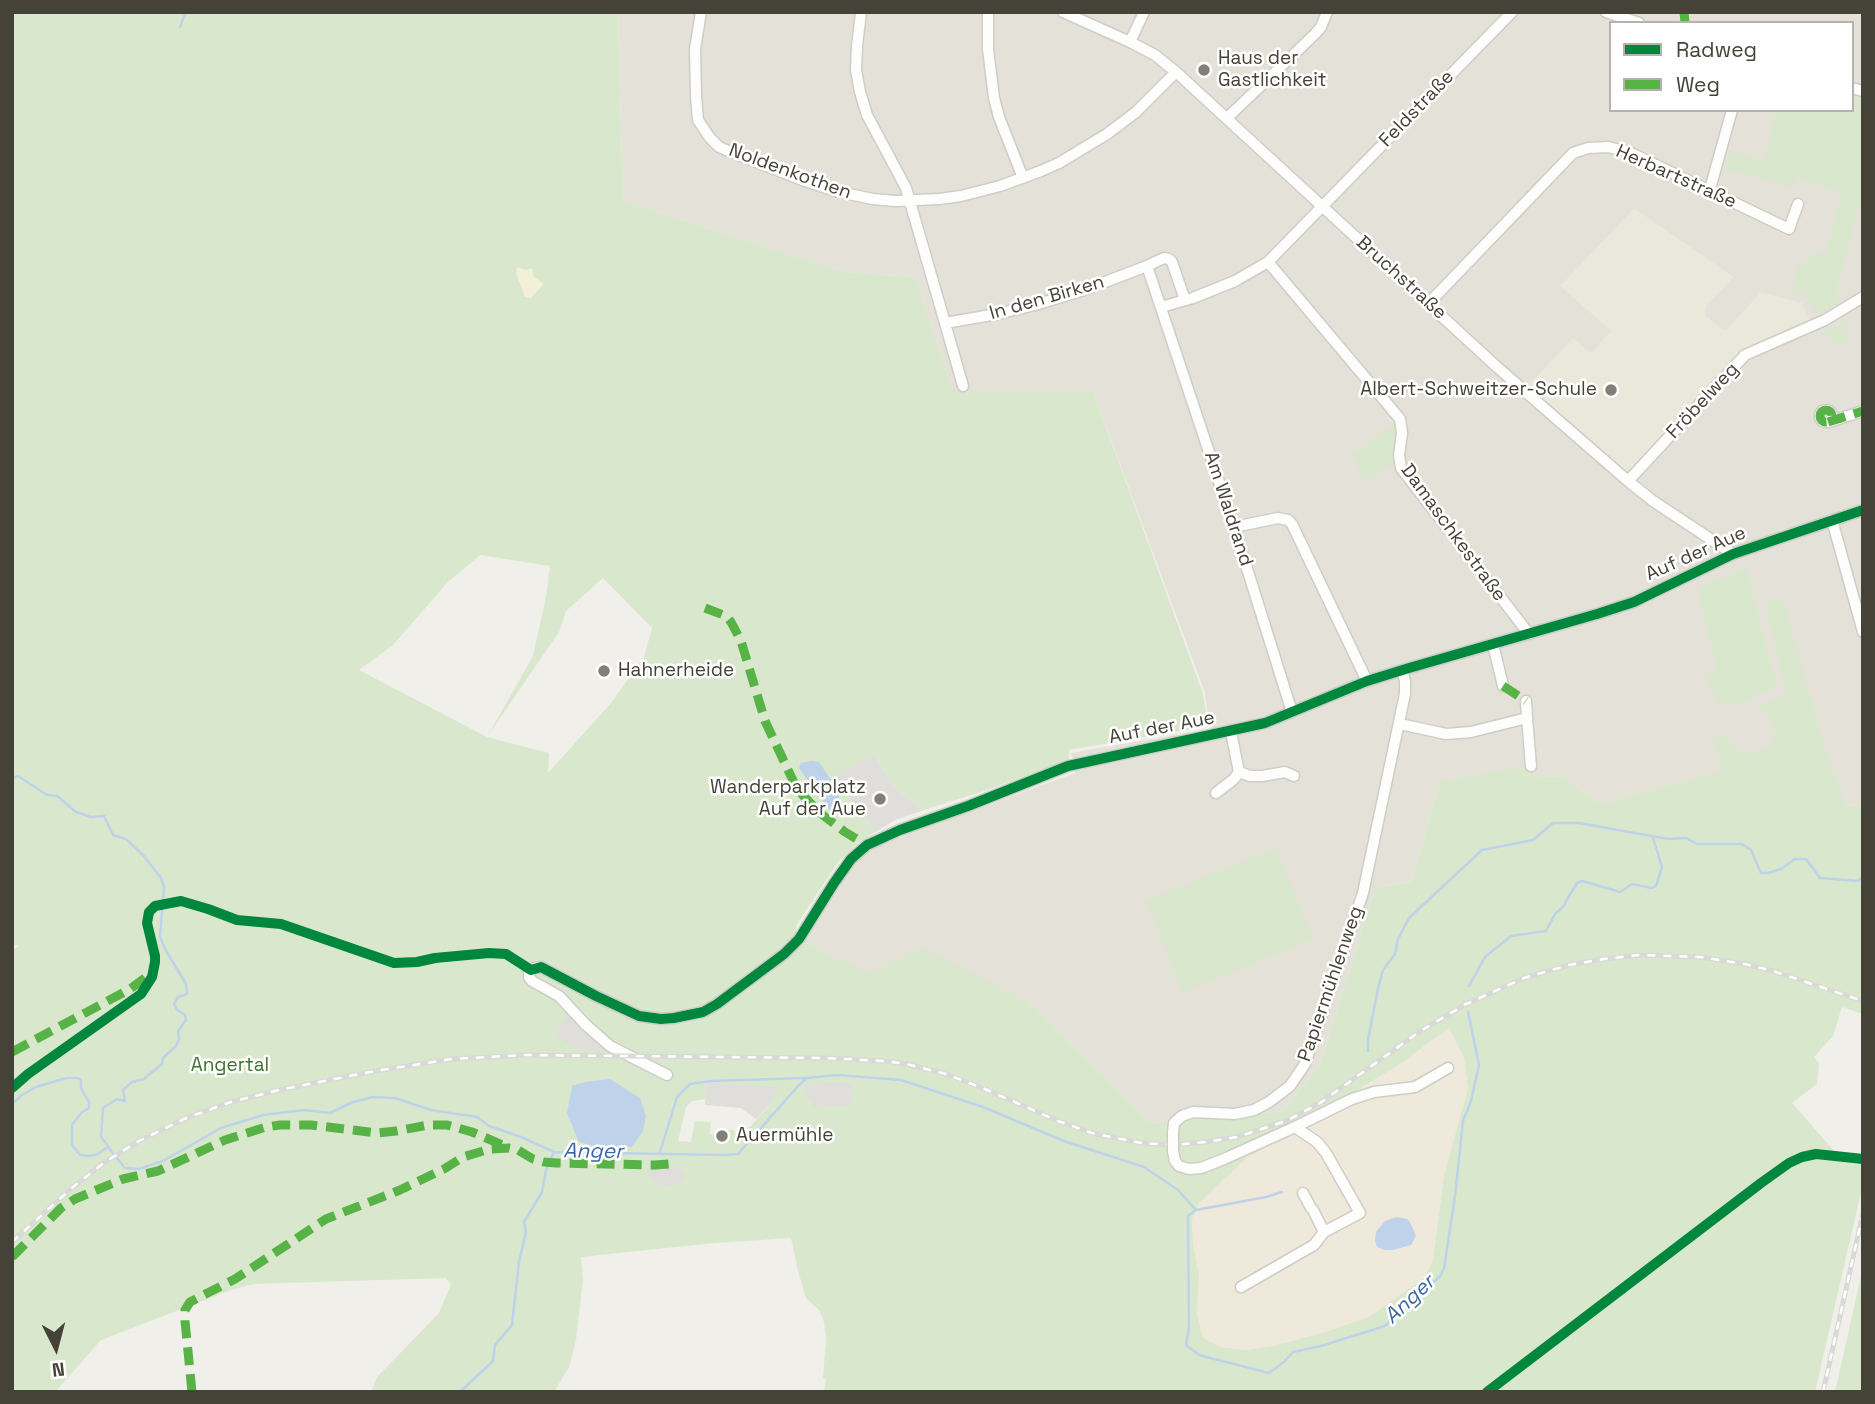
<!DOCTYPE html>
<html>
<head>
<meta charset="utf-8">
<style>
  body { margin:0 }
  #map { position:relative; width:1875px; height:1404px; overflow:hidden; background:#f0efea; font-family:"Space Grotesk",sans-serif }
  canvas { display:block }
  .frame { position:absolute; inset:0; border:14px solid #454237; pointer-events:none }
  .legend { position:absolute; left:1609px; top:21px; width:245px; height:91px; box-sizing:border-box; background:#fff; border:2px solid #b5b3af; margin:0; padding:9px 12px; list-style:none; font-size:21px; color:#454237 }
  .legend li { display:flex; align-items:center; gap:14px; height:35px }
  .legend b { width:35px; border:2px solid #b5b3af }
  .north { position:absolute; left:21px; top:1313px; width:70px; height:70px; -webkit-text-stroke:5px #fff; paint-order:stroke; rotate:174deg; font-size:19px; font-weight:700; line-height:28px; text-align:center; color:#454237 }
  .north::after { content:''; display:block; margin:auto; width:24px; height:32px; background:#454237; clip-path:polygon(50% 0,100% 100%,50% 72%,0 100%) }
</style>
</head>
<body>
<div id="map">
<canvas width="1875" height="1404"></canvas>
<div class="frame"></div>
<ul class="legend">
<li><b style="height:9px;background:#00873e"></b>Radweg</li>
<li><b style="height:9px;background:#57b346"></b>Weg</li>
</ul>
<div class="north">N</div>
</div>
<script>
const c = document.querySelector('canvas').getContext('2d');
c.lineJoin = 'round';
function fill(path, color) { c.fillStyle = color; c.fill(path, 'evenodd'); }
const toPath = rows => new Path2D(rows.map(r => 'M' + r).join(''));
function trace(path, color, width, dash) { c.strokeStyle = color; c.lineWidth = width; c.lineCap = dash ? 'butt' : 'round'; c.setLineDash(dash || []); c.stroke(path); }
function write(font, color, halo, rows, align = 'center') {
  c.font = font + ' "Space Grotesk",sans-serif'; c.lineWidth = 5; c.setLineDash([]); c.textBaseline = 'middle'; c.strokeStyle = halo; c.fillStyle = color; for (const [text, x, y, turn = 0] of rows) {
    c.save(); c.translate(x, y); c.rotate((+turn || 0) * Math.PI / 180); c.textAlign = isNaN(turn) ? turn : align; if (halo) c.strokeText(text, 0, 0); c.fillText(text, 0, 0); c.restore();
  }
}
const residential = toPath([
  [618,12,1863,12,1863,803,1847,806,1820,737,1750,765,1598,804,1565,776,1539,777,1521,769,1461,777,1451,781,1440,781,1411,882,1376,887,1319,1066,1283,1111,1150,1123,1027,1002,869,975,803,941,817,923,857,857,883,844,1075,773,1071,753,1210,729,1205,693,1093,391,953,391,915,277,845,272,623,201],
  [1611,23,1852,23,1852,110,1611,110]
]);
const commercial = toPath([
  [1449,1028,1464,1057,1468,1088,1444,1176,1433,1260,1425,1277,1369,1317,1325,1332,1273,1346,1247,1350,1221,1347,1203,1338,1197,1313,1199,1276,1193,1243,1192,1220,1198,1204,1247,1158,1400,1064]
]);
const education = toPath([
  [1634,208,1734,277,1706,306,1705,316,1725,331,1761,292,1802,303,1809,319,1736,356,1628,473,1528,385,1573,338,1591,353,1611,331,1560,286]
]);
const green = toPath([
  [12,12,618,12,623,201,845,272,915,277,953,391,1093,391,1203,694,1208,726,1069,750,1069,760,984,791,924,810,894,788,874,755,835,777,860,813,877,831,859,842,839,861,797,924,795,935,781,951,803,941,869,974,923,947,1027,1002,1150,1123,1283,1111,1319,1066,1376,887,1411,882,1440,781,1451,781,1461,777,1521,768,1539,777,1565,776,1598,804,1724,771,1712,739,1727,733,1732,747,1748,754,1768,748,1776,734,1768,713,1755,706,1787,696,1765,603,1783,598,1821,737,1847,806,1863,803,1863,1014,1842,1007,1833,1036,1814,1057,1819,1063,1817,1084,1792,1103,1836,1153,1815,1153,1802,1156,1789,1162,1761,1181,1763,1182,1790,1164,1803,1158,1816,1155,1835,1156,1863,1161,1863,1184,1815,1392,824,1392,826,1379,823,1378,826,1339,824,1322,819,1310,806,1298,798,1271,791,1238,714,1243,581,1257,583,1279,576,1340,569,1367,554,1392,371,1392,377,1377,439,1313,451,1284,446,1278,253,1284,231,1290,101,1340,55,1392,12,1392,12,950,19,946,12,944],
  [480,555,550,566,546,597,533,656,487,737,359,670,393,645,448,582],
  [603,578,652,628,644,657,611,703,548,773,549,753,487,737,559,632,566,611],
  [1449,1028,1464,1057,1468,1088,1444,1176,1433,1260,1425,1277,1369,1317,1325,1332,1273,1346,1247,1350,1221,1347,1203,1338,1197,1313,1199,1276,1193,1243,1192,1220,1198,1204,1247,1158,1400,1064],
  [706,1083,770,1104,751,1126,735,1134,734,1130,719,1130,718,1134,710,1135,711,1122,695,1121,691,1142,678,1141,686,1107,692,1101,705,1099],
  [1852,97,1863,100,1863,206,1859,205,1836,289,1841,302,1817,314,1809,298,1793,292,1796,264,1806,266,1813,252,1825,254,1843,194,1797,177,1793,188,1727,169,1731,151,1764,161,1776,110,1852,110],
  [1847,320,1846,347,1820,333],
  [1395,423,1397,430,1394,463,1364,482,1353,456],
  [1746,568,1776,685,1771,690,1737,705,1726,702,1719,707,1706,678,1714,672,1715,659,1698,589],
  [1276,848,1313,939,1183,992,1146,901],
  [1863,1267,1863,1392,1835,1392]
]);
const sand = toPath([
  [517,267,526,270,532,268,533,276,544,284,531,298,525,297,516,273]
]);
const parking = toPath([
  [874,755,894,788,924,810,895,820,877,831,860,813,835,776],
  [568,1015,611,1051,583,1050,559,1039,556,1028],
  [830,1082,853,1083,850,1106,813,1107,812,1099,807,1099,806,1085],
  [706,1083,779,1087,770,1104,756,1119,741,1108,705,1105],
  [673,1166,683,1169,686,1177,682,1181,670,1186,660,1187,652,1180,646,1169]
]);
const water = toPath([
  [811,761,819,762,833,783,842,805,836,811,829,809,799,768,801,763],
  [610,1079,640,1098,646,1116,643,1131,632,1147,597,1147,579,1142,567,1113,572,1086,585,1082],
  [1396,1217,1407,1219,1410,1222,1416,1236,1411,1245,1393,1250,1385,1250,1377,1247,1375,1240,1376,1232,1385,1221]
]);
const stream = toPath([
  [180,27,186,12],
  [12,778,18,776,47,795,57,796,76,812,91,817,104,816,113,835,126,839,143,855,161,878,164,887,160,937,165,949,186,984,187,994,178,997,174,1004,177,1010,185,1015,186,1020,178,1031,179,1039,176,1046,163,1058,162,1064,144,1079,132,1082,123,1090,125,1101,117,1099,103,1108,101,1137,108,1146],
  [1469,986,1485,957,1511,936,1546,931,1555,914,1564,906,1566,901,1577,883,1582,881,1620,892,1632,884,1652,888,1656,886,1662,867,1653,838],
  [1368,1051,1368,1040,1378,988,1383,970,1395,954,1398,939,1409,918,1482,850,1533,840,1553,823,1579,823,1668,839,1686,838,1697,844,1742,844,1751,850,1761,873,1768,873,1781,869,1795,859,1806,859,1820,878,1858,881,1863,876],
  [12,1104,22,1095,36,1087,66,1078,78,1078,81,1080,81,1088,89,1102,89,1108,82,1112,72,1125,72,1145,80,1155,88,1156,96,1155,108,1147,125,1168,139,1169,163,1161,221,1128,263,1115,304,1110,330,1113,353,1102,373,1097,395,1098,431,1110,477,1117,489,1126,521,1137,554,1152,723,1155,738,1154,799,1085,807,1078,837,1075,901,1080,983,1107,1064,1141,1144,1167,1178,1190,1196,1210],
  [660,1152,677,1097,690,1084,712,1081,806,1078],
  [1282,1192,1266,1197,1196,1210,1188,1216,1189,1327,1186,1345,1199,1355,1269,1373,1284,1362,1293,1352,1321,1346,1385,1326,1389,1322,1394,1310,1416,1290,1435,1281,1440,1276,1444,1269,1455,1196,1463,1121,1471,1101,1479,1065,1468,1012],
  [460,1392,493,1361,495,1345,512,1325,519,1262,526,1232,524,1222,542,1192,546,1170,554,1152]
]);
const street = toPath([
  [701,12,695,49,696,96,698,120,710,138,719,147,731,152,805,181,839,192,873,199,895,201,939,199,961,196,1000,186,1041,171,1059,163,1107,134,1136,112,1176,72],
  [861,12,857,46,856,70,860,92,867,115,906,188,945,323,997,314,1035,305,1084,290,1147,266,1164,258,1169,259,1172,262,1185,300],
  [988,12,988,49,994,98,999,117,1023,178],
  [1063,12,1130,42,1155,55,1176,72,1497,367,1628,481,1653,501,1733,554],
  [1606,12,1639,23],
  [1130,42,1144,12],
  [1852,88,1863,91],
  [1227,118,1315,34,1321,27,1327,12],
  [1710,189,1732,110],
  [1268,262,1400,419,1402,433,1399,455,1401,468,1529,634],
  [1147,266,1234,527,1292,712],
  [1429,303,1573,153,1588,148,1608,147,1629,152,1789,229,1798,204],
  [1161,307,1193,298,1235,281,1268,262,1512,12],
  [945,323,963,386],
  '1820 416a6 6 0 1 1 12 0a6 6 0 1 1-12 0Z',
  [1829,422,1863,411],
  [1628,481,1745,355,1825,320,1863,297],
  [1832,520,1863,632],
  [1234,527,1278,518,1288,520,1292,524,1367,681],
  [1493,644,1503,686],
  [1527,718,1531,766],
  [1400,724,1446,734,1471,732,1527,718,1526,701],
  [1239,772,1250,776,1262,776,1285,772,1294,776],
  [1216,793,1234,779,1239,772,1231,732],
  [667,1075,610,1046,586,1025,559,996,532,981,529,977,529,973,534,968,541,967,596,996,639,1016,661,1019,674,1018,703,1012,717,1004,784,954,799,939,834,883,851,859,867,845,900,830,968,806,1068,766,1265,723,1367,681,1409,668,1597,614,1634,602,1733,554,1863,510],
  [1295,1127,1352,1099,1374,1092,1415,1087,1448,1068],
  [1173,1132,1174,1123,1182,1116,1193,1112,1235,1114,1254,1110,1269,1102,1290,1086,1305,1064,1363,893,1405,694,1405,681,1402,670],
  [1173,1151,1175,1161,1179,1166,1189,1169,1201,1168,1224,1159,1295,1127,1317,1142,1326,1153,1360,1213,1324,1232,1314,1245,1241,1287],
  [1303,1193,1311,1208],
  [1313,1210,1324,1232]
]);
const rail = toPath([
  [12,1242,73,1187,105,1162,139,1141,184,1119,231,1102,279,1090,375,1071,452,1059,524,1055,825,1058,885,1061,906,1064,946,1074,985,1089,1058,1121,1092,1133,1141,1143,1174,1145,1205,1142,1237,1137,1286,1121,1320,1103,1419,1032,1464,1005,1524,978,1569,965,1604,959,1638,955,1700,957,1745,964,1773,971,1863,1001],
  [1823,1392,1863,1213]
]);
const streetBridge = toPath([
  [1173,1151,1173,1132]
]);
const quiet = toPath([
  [1684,12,1685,23],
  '1820 416a6 6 0 1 1 12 0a6 6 0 1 1-12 0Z',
  [1828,422,1863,411],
  [705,608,726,616,731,622,741,641,765,721,797,789,820,813,845,832,867,845],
  [1503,686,1526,701],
  [12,1052,130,989,145,978],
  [12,1257,61,1208,75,1199,123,1179,158,1171,225,1140,266,1127,280,1125,311,1125,377,1133,396,1131,428,1125,447,1125,472,1132,505,1146],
  [192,1392,185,1321,185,1310,190,1302,235,1279,326,1219,400,1190,444,1169,463,1157,490,1149,509,1148,518,1150,533,1159,544,1162,556,1163,655,1165,669,1164,671,1160]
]);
const cycleway = toPath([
  [12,1088,28,1074,141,994,152,977,155,962,155,956,147,923,149,912,155,906,181,901,208,909,237,920,281,924,394,963,417,962,435,958,489,953,506,954,531,970,541,967,596,996,639,1016,661,1019,674,1018,703,1012,717,1004,784,954,799,939,834,883,851,859,867,845,900,830,968,806,1068,766,1265,723,1367,681,1409,668,1597,614,1634,602,1733,554,1863,510],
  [1487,1392,1761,1183,1789,1163,1802,1157,1816,1154,1863,1159]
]);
const markers = [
  [1204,70,7,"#817f76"],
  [1611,390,7,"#817f76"],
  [604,671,7,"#817f76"],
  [880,799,7,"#817f76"],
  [722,1136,7,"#817f76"]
];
const poiNames = [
  ["Haus der",1218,59],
  ["Gastlichkeit",1218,81],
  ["Albert-Schweitzer-Schule",1597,390,"right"],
  ["Hahnerheide",618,671],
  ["Wanderparkplatz",866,788,"right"],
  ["Auf der Aue",866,810,"right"],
  ["Auermühle",736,1136]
];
const streetNames = [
  ["Feldstraße",1417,109,-46],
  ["Noldenkothen",790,172,20],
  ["Herbartstraße",1676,177,24],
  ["Bruchstraße",1401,278,42],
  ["In den Birken",1047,298,-16],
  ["Fröbelweg",1703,401,-47],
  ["Am Waldrand",1228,509,72],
  ["Damaschkestraße",1453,533,54],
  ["Auf der Aue",1696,554,-24],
  ["Auf der Aue",1162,728,-11],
  ["Papiermühlenweg",1331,984,-71]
];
const parkNames = [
  ["Angertal",230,1066]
];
const waterNames = [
  ["Anger",593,1152,1],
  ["Anger",1410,1300,-43]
];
fill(residential, '#e3e1d8');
fill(commercial, '#eee9db');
fill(education, '#eae8da');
fill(green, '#d9e8cc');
fill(sand, '#f2f0d7');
fill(parking, '#dfdeda');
fill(water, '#bed2ea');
trace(stream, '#bed2ea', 2.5);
trace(street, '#cecdc8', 13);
trace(street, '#fdfdfc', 10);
trace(rail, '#d9d9d8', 5);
trace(rail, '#fff', 2.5, [8]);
trace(streetBridge, '#cecdc8', 13, []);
trace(streetBridge, '#fdfdfc', 10);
trace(quiet, '#57b346', 9, [18, 9]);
trace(cycleway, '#00873e', 10);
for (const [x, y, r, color] of markers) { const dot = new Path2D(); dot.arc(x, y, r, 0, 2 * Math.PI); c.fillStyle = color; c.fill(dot); trace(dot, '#fff', 2.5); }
write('19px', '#454237', '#fff', poiNames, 'left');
write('19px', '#454237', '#fff', streetNames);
write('19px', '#3e722f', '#fff', parkNames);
write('italic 21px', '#3a68a7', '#fff', waterNames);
</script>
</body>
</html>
